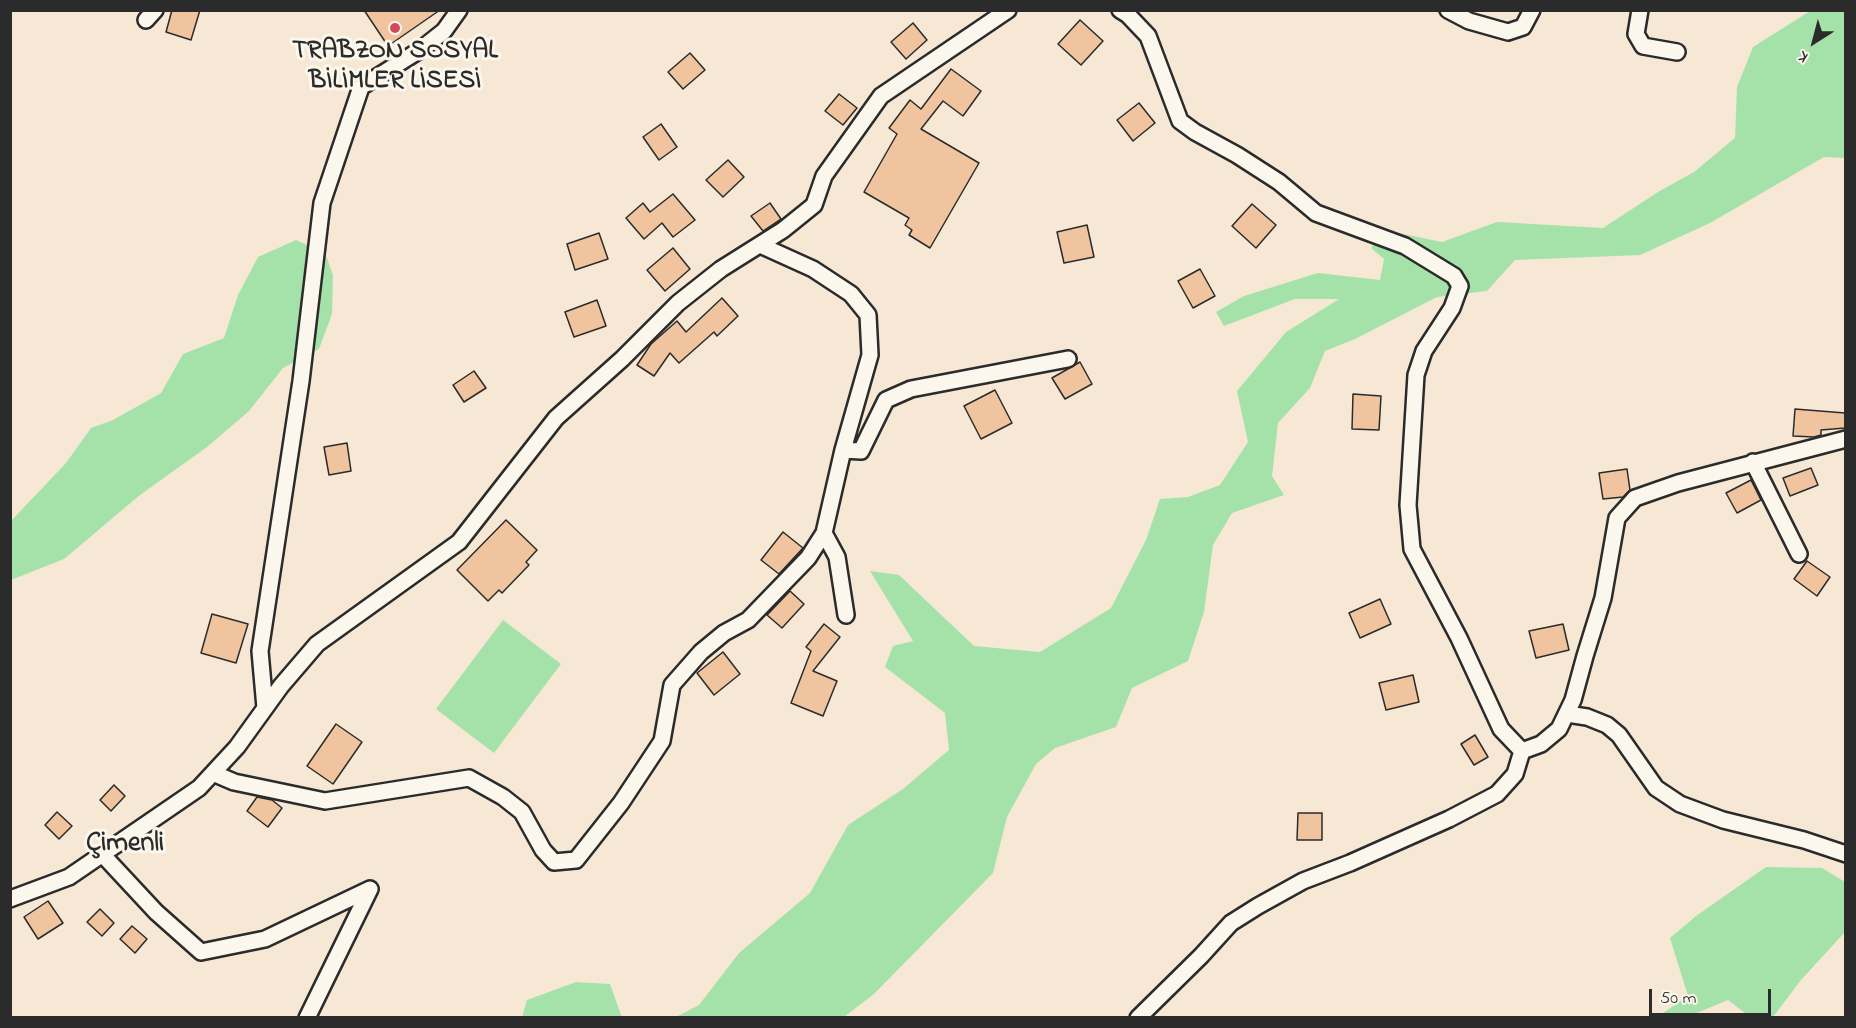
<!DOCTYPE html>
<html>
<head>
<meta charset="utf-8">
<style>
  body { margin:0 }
  #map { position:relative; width:1856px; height:1028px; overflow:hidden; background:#f7e8d5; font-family:"Indie Flower",sans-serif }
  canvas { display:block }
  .frame { position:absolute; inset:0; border:12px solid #2b2b2b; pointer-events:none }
  .north { position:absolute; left:1784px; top:12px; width:60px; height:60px; -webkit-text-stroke:4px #fbf7ec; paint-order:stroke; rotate:216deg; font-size:16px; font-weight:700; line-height:24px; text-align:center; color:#2b2b2b }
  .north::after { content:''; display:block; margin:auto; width:21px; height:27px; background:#2b2b2b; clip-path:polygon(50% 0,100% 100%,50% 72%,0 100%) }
  .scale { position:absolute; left:1649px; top:989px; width:122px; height:27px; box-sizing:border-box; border:3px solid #2b2b2b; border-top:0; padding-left:8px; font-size:18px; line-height:21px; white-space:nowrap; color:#2b2b2b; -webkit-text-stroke:4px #fbf7ec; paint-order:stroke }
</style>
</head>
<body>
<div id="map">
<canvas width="1856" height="1028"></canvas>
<div class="frame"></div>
<div class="north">K</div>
<div class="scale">50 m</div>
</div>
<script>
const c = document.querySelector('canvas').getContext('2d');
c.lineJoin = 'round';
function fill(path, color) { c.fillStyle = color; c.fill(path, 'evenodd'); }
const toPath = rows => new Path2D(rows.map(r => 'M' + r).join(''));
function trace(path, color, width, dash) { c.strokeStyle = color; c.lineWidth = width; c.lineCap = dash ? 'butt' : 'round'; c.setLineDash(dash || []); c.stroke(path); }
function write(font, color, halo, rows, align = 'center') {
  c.font = font + ' "Indie Flower",sans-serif'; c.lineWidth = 6; c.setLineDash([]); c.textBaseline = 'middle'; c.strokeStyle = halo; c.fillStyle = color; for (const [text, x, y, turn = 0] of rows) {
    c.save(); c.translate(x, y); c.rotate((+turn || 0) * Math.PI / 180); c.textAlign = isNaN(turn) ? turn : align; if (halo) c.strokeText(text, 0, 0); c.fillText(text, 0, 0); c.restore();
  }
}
const green = toPath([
  [1810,11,1845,11,1845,158,1824,157,1710,223,1640,255,1515,260,1487,291,1437,297,1355,339,1325,351,1310,388,1278,423,1272,476,1284,495,1232,513,1213,545,1204,612,1188,661,1132,688,1116,727,1055,748,1036,764,1007,817,993,873,874,994,844,1017,674,1018,699,1005,739,953,810,893,848,825,903,789,949,750,945,713,885,667,893,646,913,641,870,571,899,575,974,646,1040,652,1111,608,1146,540,1160,499,1188,497,1220,485,1248,442,1237,391,1286,332,1339,299,1295,299,1224,326,1216,312,1244,296,1318,273,1380,280,1384,259,1371,248,1384,230,1442,242,1497,222,1603,228,1658,192,1694,172,1735,138,1737,87,1753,47],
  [296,240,325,253,333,275,332,314,319,349,283,368,249,411,207,447,140,495,64,559,11,580,10,522,66,463,91,428,113,420,161,393,183,354,224,338,238,295,258,257],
  [503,620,561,664,494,753,436,709],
  [1766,867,1822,868,1845,882,1845,932,1801,980,1773,1017,1750,1017,1728,1000,1687,1017,1657,1017,1688,996,1670,938,1696,916],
  [576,982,610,984,621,1015,624,1017,522,1017,527,1000]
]);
const building = toPath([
  [172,10,200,10,191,40,166,32,172,10],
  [364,10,440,10,388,46,364,10],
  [1080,20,1103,41,1081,65,1058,44,1080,20],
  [913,23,927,40,906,59,891,42,913,23],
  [690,53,705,70,683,89,668,72,690,53],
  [951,69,981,91,963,116,943,101,921,129,979,163,930,248,909,235,912,230,905,225,909,218,864,192,897,134,889,128,910,100,921,109,951,69],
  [839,94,857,108,843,125,825,111,839,94],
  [1139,103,1155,123,1133,141,1117,120,1139,103],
  [661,124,677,147,659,160,643,137,661,124],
  [728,160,744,177,723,197,706,180,728,160],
  [673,194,695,220,673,237,662,223,644,239,626,218,643,203,650,212,673,194],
  [770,203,781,219,763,231,751,216,770,203],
  [1252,204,1276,225,1256,248,1232,226,1252,204],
  [1087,225,1094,257,1064,263,1057,232,1087,225],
  [599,233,608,259,575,270,567,244,599,233],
  [673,248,690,269,665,291,647,270,673,248],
  [1200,269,1215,296,1193,308,1178,281,1200,269],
  [722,298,738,316,717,336,714,332,679,363,670,353,654,376,637,365,651,344,677,321,686,332,722,298],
  [597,300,606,326,574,337,565,312,597,300],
  [1080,362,1092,384,1065,399,1052,378,1080,362],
  [474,371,486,388,464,402,453,385,474,371],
  [995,390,1012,423,981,439,964,406,995,390],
  [1353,394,1381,396,1379,430,1352,429,1353,394],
  [1795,409,1845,413,1845,428,1821,430,1821,435,1814,437,1793,436,1795,409],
  [347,443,351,471,329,475,324,447,347,443],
  [1811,468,1818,485,1790,496,1783,478,1811,468],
  [1627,469,1630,490,1623,497,1603,499,1599,473,1627,469],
  [1751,480,1761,500,1737,513,1726,493,1751,480],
  [506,520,537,550,526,562,529,565,502,593,499,590,488,601,457,570,506,520],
  [783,532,803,548,779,574,761,560,783,532],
  [1807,561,1830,577,1817,596,1794,579,1807,561],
  [790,591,804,604,782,628,767,615,790,591],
  [1380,599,1391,624,1360,638,1349,613,1380,599],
  [212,614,248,624,236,663,201,653,212,614],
  [824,624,840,637,813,671,837,681,823,716,791,703,811,651,806,647,824,624],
  [1563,624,1569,650,1536,658,1529,631,1563,624],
  [723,652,740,674,714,695,697,673,723,652],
  [1413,675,1419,702,1386,710,1379,683,1413,675],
  [336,724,362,742,333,784,307,766,336,724],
  [1475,735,1488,757,1474,765,1461,744,1475,735],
  [114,785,125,796,111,811,100,800,114,785],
  [257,797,272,800,282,808,268,827,247,811,257,797],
  [57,812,72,826,59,839,45,825,57,812],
  [1298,813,1322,813,1322,840,1297,840,1298,813],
  [48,901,63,923,38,939,24,917,48,901],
  [100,909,114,923,102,936,87,922,100,909],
  [132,926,147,939,135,953,120,939,132,926]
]);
const street = toPath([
  [1120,10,1128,15,1148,36,1180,121,1195,132,1237,155,1279,182,1316,213,1405,246,1454,276,1460,286,1452,308,1424,351,1416,375,1408,505,1412,549,1459,638,1501,729,1522,751],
  [1448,10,1469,21,1508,32,1523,27,1532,10],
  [1640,10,1636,34,1643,46,1677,52],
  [146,20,155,10],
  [843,450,861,451,886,400,911,389,1068,359],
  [1753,462,1799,554],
  [824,533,837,557,846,615],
  [265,708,260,651,301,381,322,203,361,87,420,50,444,31,459,10],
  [1567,714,1587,717,1607,725,1619,735,1656,788,1680,804,1723,820,1804,840,1846,854],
  [213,773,234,782,325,801,469,778,503,797,522,812,543,850,554,862,576,860,621,803,662,741,672,685,701,652,724,633,748,620,808,558,824,533,843,450,870,355,868,315,851,294,813,269,760,245],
  [102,854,156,912,201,952,265,939,370,889,307,1018],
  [10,899,69,877,199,788,237,747,281,686,317,644,459,542,556,418,622,359,678,303,721,269,783,230,814,205,824,176,881,96,1008,10],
  [1138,1018,1201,956,1231,923,1258,906,1303,881,1350,863,1449,819,1497,794,1515,774,1522,751,1541,744,1559,729,1573,700,1585,656,1603,598,1617,518,1635,498,1678,483,1846,439]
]);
const markers = [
  [395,28,6,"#d1495b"]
];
const poiNames = [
  ["TRABZON SOSYAL",395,53],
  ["BİLİMLER LİSESİ",395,83]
];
const quarterNames = [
  ["Çimenli",125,845]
];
fill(green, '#a5e2a9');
fill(building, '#efc49f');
trace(building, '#2b2b2b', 1.5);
trace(street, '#2b2b2b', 20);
trace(street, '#fbf7ec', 15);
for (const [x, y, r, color] of markers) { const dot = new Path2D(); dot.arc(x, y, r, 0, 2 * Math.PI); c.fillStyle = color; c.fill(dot); trace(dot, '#fbf7ec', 2); }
write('bold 26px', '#2b2b2b', '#fbf7ec', poiNames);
write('bold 28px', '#2b2b2b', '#fbf7ec', quarterNames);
</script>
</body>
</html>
